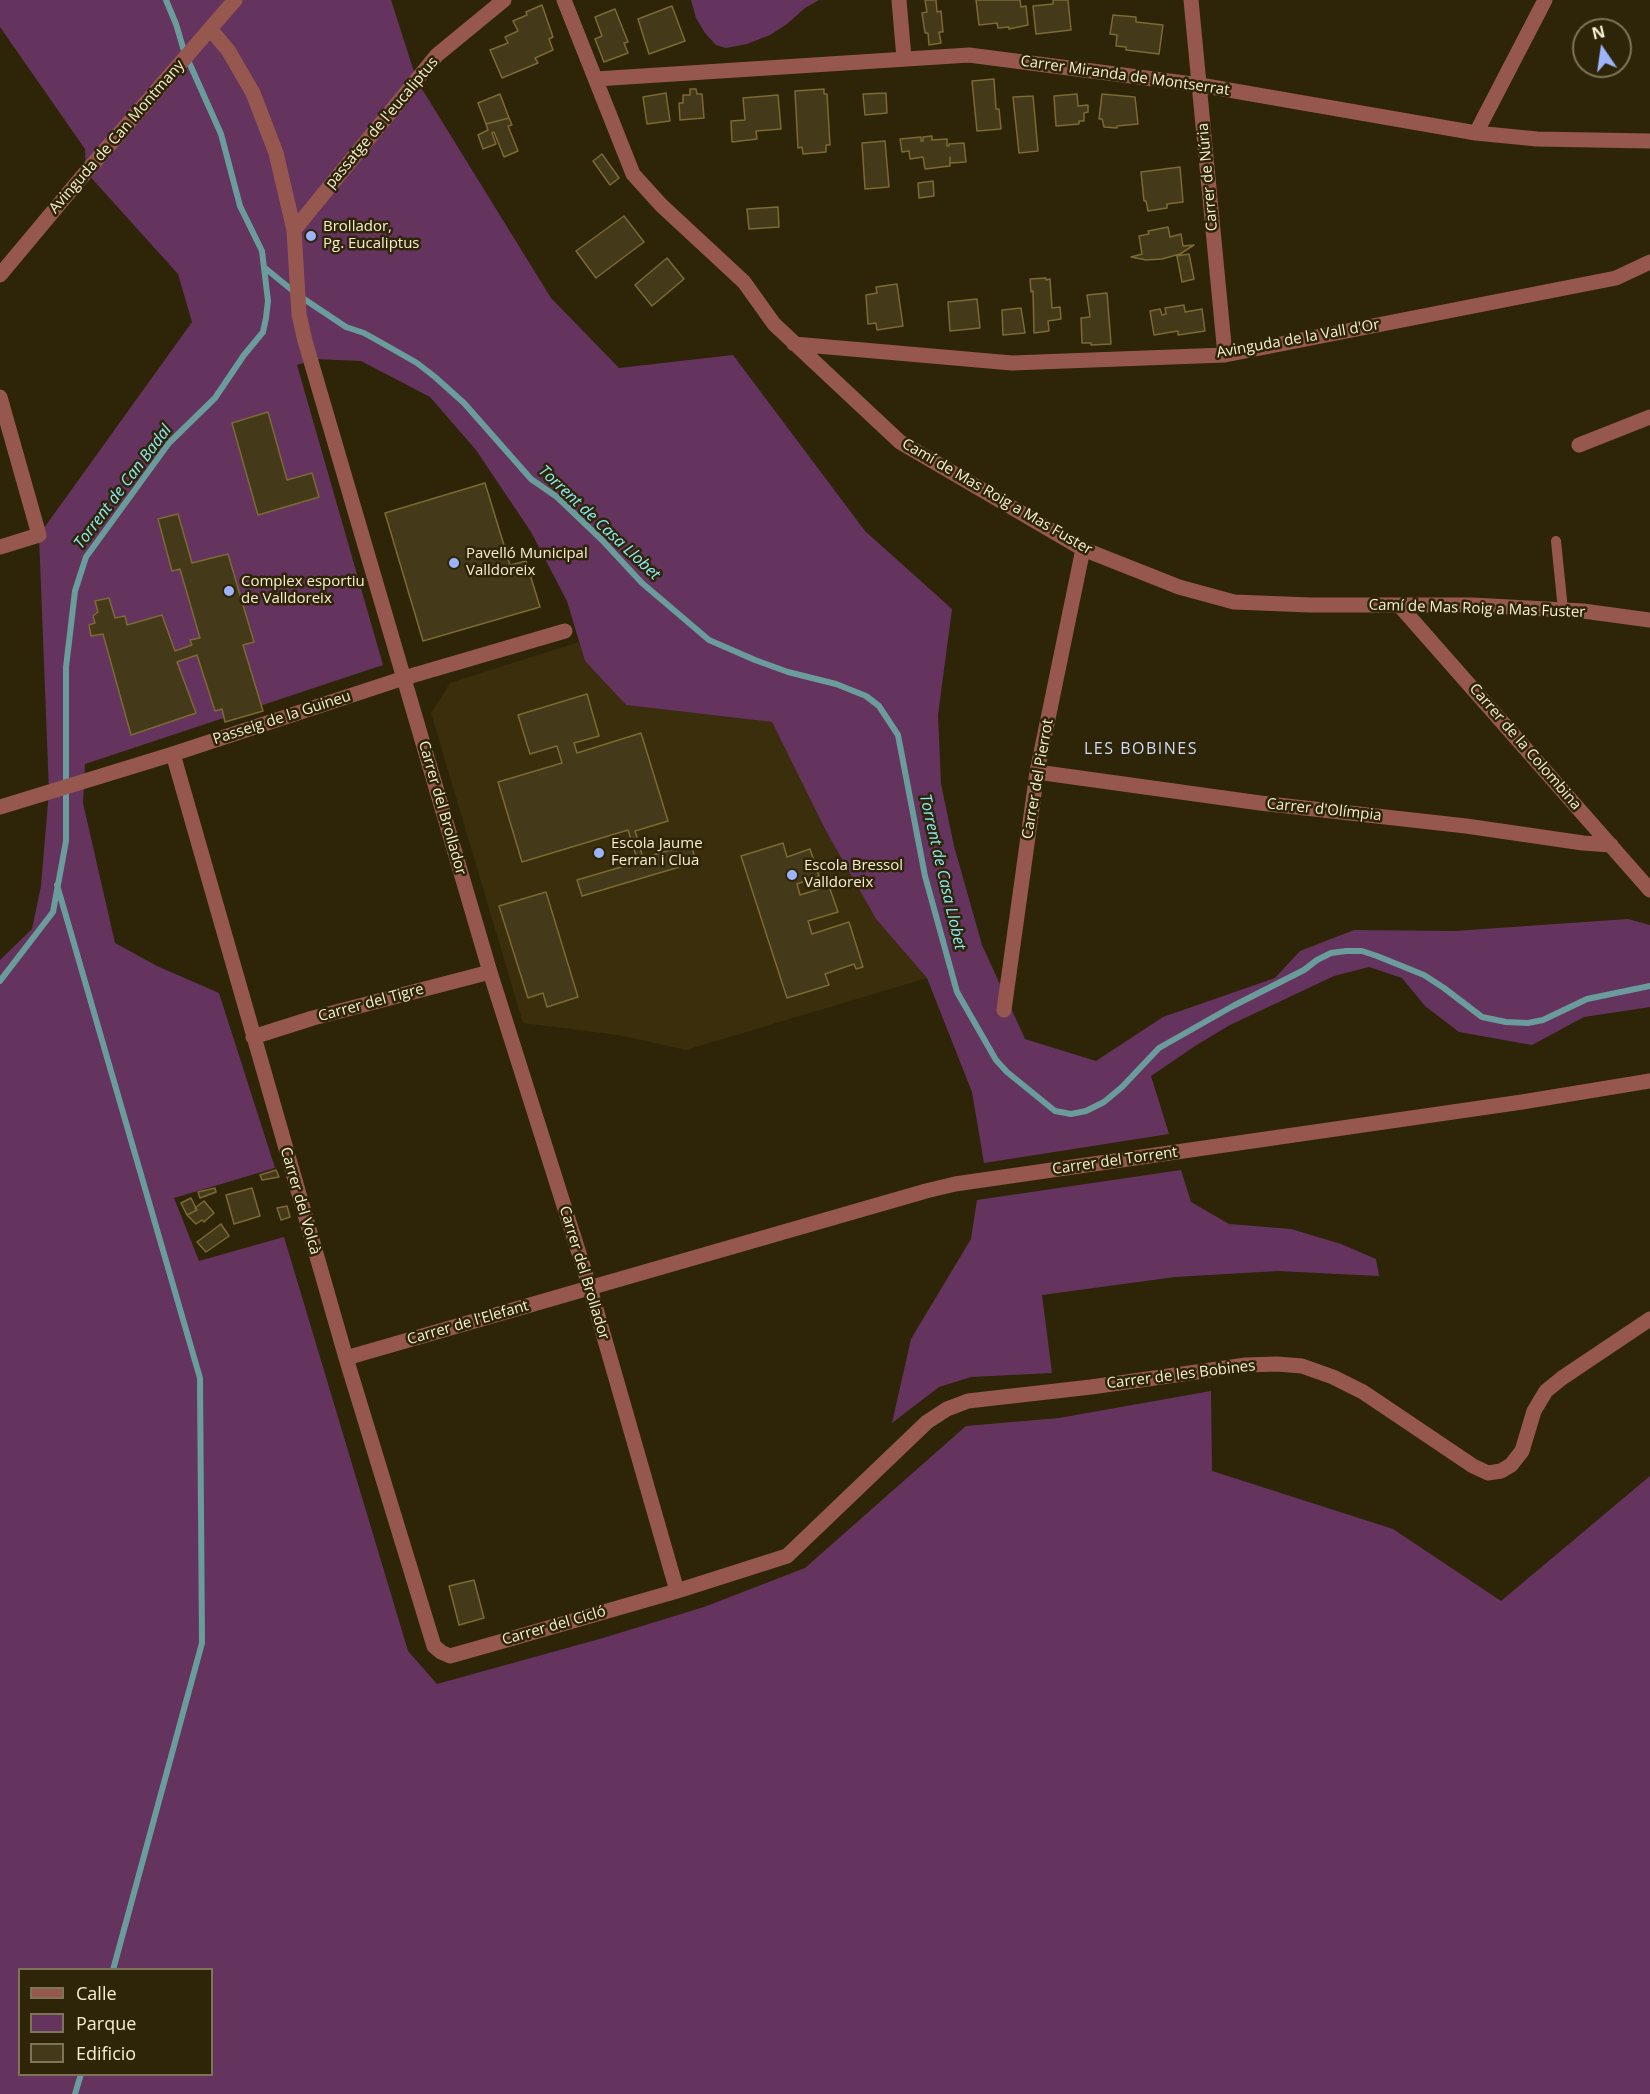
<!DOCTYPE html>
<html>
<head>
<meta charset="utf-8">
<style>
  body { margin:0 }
  #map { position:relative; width:1650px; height:2094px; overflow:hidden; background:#2e2508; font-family:"Open Sans",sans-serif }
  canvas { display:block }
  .legend { position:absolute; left:18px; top:1968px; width:195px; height:108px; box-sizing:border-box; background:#2e2508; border:2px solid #7e7558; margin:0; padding:8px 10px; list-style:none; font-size:18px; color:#f7edd1 }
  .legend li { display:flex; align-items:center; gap:12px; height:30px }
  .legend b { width:30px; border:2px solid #7e7558 }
  .north { position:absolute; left:1572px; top:18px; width:60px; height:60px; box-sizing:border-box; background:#2e2508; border:2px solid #7e7558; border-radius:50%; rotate:347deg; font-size:16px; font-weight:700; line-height:24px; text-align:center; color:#f7edd1 }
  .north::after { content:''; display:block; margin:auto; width:21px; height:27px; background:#9db4fd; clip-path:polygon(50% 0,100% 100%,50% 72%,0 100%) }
</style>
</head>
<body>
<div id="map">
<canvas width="1650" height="2094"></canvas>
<ul class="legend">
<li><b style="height:8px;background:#96584e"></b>Calle</li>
<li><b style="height:16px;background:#64345f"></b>Parque</li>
<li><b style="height:16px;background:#443919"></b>Edificio</li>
</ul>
<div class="north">N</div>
</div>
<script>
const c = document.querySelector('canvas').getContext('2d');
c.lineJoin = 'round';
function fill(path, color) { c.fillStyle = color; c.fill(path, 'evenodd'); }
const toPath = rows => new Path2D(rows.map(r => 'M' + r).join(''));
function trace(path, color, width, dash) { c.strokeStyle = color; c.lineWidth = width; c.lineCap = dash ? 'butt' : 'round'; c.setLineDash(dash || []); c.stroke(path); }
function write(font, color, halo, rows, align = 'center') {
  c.font = font + ' "Open Sans",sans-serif'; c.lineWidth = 5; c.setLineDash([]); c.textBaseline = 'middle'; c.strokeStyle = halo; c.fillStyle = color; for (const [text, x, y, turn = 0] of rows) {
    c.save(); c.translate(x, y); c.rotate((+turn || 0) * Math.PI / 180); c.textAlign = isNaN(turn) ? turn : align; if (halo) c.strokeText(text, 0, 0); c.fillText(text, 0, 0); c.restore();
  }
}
const built = toPath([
  [579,642,585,661,626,705,772,722,826,831,876,919,927,978,686,1050,618,1035,523,1023,431,713,450,683]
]);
const green = toPath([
  [0,0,391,0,417,81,551,298,619,368,733,355,865,531,952,609,938,715,941,784,954,846,982,945,1025,1039,1096,1061,1163,1017,1275,978,1300,951,1354,930,1455,931,1628,919,1650,925,1650,1007,1584,1017,1532,1045,1459,1032,1425,1006,1402,978,1369,967,1334,976,1230,1025,1195,1046,1151,1076,1169,1134,984,1163,972,1092,927,978,876,919,826,831,772,722,626,705,585,661,567,601,531,532,476,450,430,397,361,361,315,359,297,365,383,665,85,764,83,803,115,943,157,966,219,993,275,1168,174,1198,199,1261,284,1237,408,1651,437,1684,603,1638,704,1607,805,1568,966,1426,1059,1418,1211,1391,1212,1471,1393,1529,1501,1601,1650,1476,1650,2094,0,2094,0,960,32,929,41,886,49,791,39,535,192,322,178,274,86,172,85,149,0,27],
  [20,1970,212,1970,212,2074,20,2074],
  [691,0,819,0,805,8,787,24,770,35,747,44,726,48,716,45,705,33,696,18],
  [1181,1170,1191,1202,1229,1224,1291,1229,1341,1244,1376,1259,1379,1276,1278,1271,1175,1277,1042,1295,1052,1373,971,1377,939,1387,892,1423,911,1339,971,1239,977,1200]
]);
const stream = toPath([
  [265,268,298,295,346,327,364,333,382,343,417,363,435,377,464,403,531,479,557,497,602,540,642,583,709,640,755,660,788,672,836,684,866,696,879,706,898,735,925,876,957,992,996,1060,1007,1072,1055,1111,1071,1114,1086,1111,1104,1102,1122,1087,1159,1048,1233,1006,1304,970,1317,960,1331,953,1346,951,1362,951,1377,956,1424,975,1444,988,1482,1017,1506,1022,1528,1023,1543,1020,1587,999,1650,986],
  [57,885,200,1378,202,1643,113,1970],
  [0,981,53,912,66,841,66,667,75,591,86,557,169,443,215,398,244,355,263,332,266,318,268,301,262,251,240,206,221,134,184,51,176,24,166,0],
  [75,2094,81,2074]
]);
const building = toPath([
  [925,0,936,0,937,12,941,11,943,32,939,32,941,43,929,45,928,33,925,33,922,13,927,12,925,0],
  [976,0,1020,0,1021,7,1026,6,1028,25,1009,29,1009,27,998,28,997,23,979,25,976,0],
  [1053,0,1068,0,1071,30,1036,34,1033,6,1053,4,1053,0],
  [542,5,553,37,549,39,553,50,535,58,538,63,502,78,490,50,508,43,505,37,518,31,513,21,527,15,526,12,542,5],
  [672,6,685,41,649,54,638,19,672,6],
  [615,9,628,42,624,43,628,53,604,62,595,39,602,36,595,17,615,9],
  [1113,15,1136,17,1136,22,1163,25,1159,54,1126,50,1126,47,1116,46,1117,35,1110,34,1113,15],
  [994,79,996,109,999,109,1001,129,977,131,972,81,994,79],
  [690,89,696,89,697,94,702,94,704,118,680,120,679,103,683,103,683,95,690,95,690,89],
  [824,89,824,94,827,94,830,145,826,145,826,152,803,154,802,147,798,148,795,91,824,89],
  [666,93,670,121,647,124,643,97,666,93],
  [886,93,887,113,865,115,863,94,886,93],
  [500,94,509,118,486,124,478,103,500,94],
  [1077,94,1078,106,1088,105,1088,112,1084,113,1084,121,1079,121,1079,124,1056,126,1054,96,1077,94],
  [1102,94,1135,97,1138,124,1117,126,1117,128,1104,127,1102,119,1099,119,1102,94],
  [778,95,781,129,756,131,757,139,732,142,731,121,745,120,743,98,778,95],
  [1033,96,1038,151,1019,153,1013,97,1033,96],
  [509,118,512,125,508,126,518,151,504,157,494,132,492,133,496,144,483,149,478,135,488,130,486,124,509,118],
  [932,136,932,140,947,139,947,146,949,146,949,144,964,143,966,162,950,163,950,157,950,166,925,169,923,157,910,159,909,151,902,152,900,139,921,137,921,141,923,141,923,137,932,136],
  [885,141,889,187,865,189,862,143,885,141],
  [602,154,619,178,610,185,593,161,602,154],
  [1180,167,1183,202,1167,204,1167,208,1148,211,1146,201,1144,201,1141,172,1180,167],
  [933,181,934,196,919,198,918,183,933,181],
  [778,207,779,227,749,229,747,209,778,207],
  [624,216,644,242,596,278,576,251,624,216],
  [1168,227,1170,237,1181,234,1183,246,1194,245,1180,254,1162,259,1146,260,1131,257,1142,254,1139,236,1149,234,1148,231,1168,227],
  [1189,254,1194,279,1182,282,1177,256,1189,254],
  [667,258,684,279,652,306,635,285,667,258],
  [1046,278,1046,280,1050,279,1052,308,1060,307,1061,319,1048,321,1049,331,1034,333,1033,291,1031,292,1030,279,1046,278],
  [897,284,903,326,877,330,876,323,868,324,866,295,877,293,876,287,897,284],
  [1107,293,1111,344,1091,345,1091,343,1082,343,1081,318,1090,317,1087,295,1107,293],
  [977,299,980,328,950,331,948,302,977,299],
  [1184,305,1185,312,1202,309,1205,331,1178,335,1178,331,1154,335,1150,311,1160,309,1162,315,1166,314,1165,308,1184,305],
  [1021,308,1025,333,1003,335,1002,310,1021,308],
  [268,412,287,480,312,473,319,497,258,515,232,423,268,412],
  [485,483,510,565,526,561,540,607,423,641,385,513,485,483],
  [178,514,192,563,228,554,254,642,243,645,263,711,225,722,222,709,215,711,197,655,177,662,196,713,131,735,103,634,91,636,89,625,95,623,93,616,98,612,95,601,109,598,115,618,125,616,127,625,162,615,175,651,192,645,190,640,200,638,180,569,172,571,158,519,178,514],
  [587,694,599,736,574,743,577,753,641,733,668,821,635,831,643,858,691,844,696,862,582,896,577,880,638,862,628,830,522,862,498,782,562,763,557,746,530,754,518,715,587,694],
  [783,843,787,857,810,849,819,876,797,884,800,895,829,886,838,912,808,921,812,934,849,922,863,967,856,969,854,964,825,974,829,985,787,998,741,856,783,843],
  [546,892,578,997,547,1007,543,993,528,998,499,906,546,892],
  [276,1170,279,1177,262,1180,260,1175,276,1170],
  [215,1188,216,1192,200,1198,198,1192,215,1188],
  [252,1188,260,1216,234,1224,226,1195,252,1188],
  [191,1198,197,1210,187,1215,181,1203,191,1198],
  [204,1201,214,1213,204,1222,202,1220,196,1224,187,1215,197,1210,195,1208,204,1201],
  [287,1206,290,1217,281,1220,277,1208,287,1206],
  [221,1224,229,1236,206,1252,197,1242,221,1224],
  [474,1580,484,1618,459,1625,449,1586,474,1580]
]);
const service = toPath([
  [1556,541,1563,610]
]);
const minor = toPath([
  [564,0,633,174,661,205,744,282,774,324,900,442,1083,549,1179,587,1234,602,1310,605,1472,605,1583,611,1650,620],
  [899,0,904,58],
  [1191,0,1225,355],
  [211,30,228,50,253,93,276,153,294,230,299,314,305,341,490,972,590,1288,677,1591],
  [596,79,969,55,1200,85,1476,133,1537,139,1650,141],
  [1476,133,1545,0],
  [294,230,437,55,504,0],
  [794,344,1012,363,1225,355,1616,278,1650,262],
  [0,397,39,535,0,547],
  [1579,445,1650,417],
  [1399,605,1650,890],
  [173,754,346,1358,434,1646,441,1652,450,1656,489,1645,677,1591,787,1556,927,1422,947,1409,968,1401,1091,1387,1246,1365,1277,1364,1302,1366,1333,1377,1363,1392,1473,1466,1488,1473,1501,1471,1511,1465,1522,1451,1534,1411,1546,1391,1562,1378,1650,1319],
  [1037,772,1260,803,1466,826,1583,843,1611,845],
  [0,807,173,754,404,678,565,631],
  [1004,1010,1037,772,1083,549],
  [253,1037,313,1018,490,972],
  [346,1358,926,1191,955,1184,1522,1102,1650,1081]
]);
const tertiary = toPath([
  [0,275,86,172,235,0]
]);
const markers = [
  [311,236,6,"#9db4fd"],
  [454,563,6,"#9db4fd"],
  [229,591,6,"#9db4fd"],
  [599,853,6,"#9db4fd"],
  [792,875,6,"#9db4fd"]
];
const streetNames = [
  ["Carrer Miranda de Montserrat",1125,76,8],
  ["passatge de l'eucaliptus",382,123,-50],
  ["Avinguda de Can Montmany",117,137,-49],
  ["Carrer de Núria",1208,177,-95],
  ["Avinguda de la Vall d'Or",1298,339,-10],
  ["Camí de Mas Roig a Mas Fuster",997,497,30],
  ["Camí de Mas Roig a Mas Fuster",1477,609,2],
  ["Passeig de la Guineu",282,718,-18],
  ["Carrer de la Colombina",1525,747,49],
  ["Carrer del Pierrot",1038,779,-80],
  ["Carrer del Brollador",442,808,74],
  ["Carrer d'Olímpia",1324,810,6],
  ["Carrer del Tigre",371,1003,-15],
  ["Carrer del Torrent",1115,1161,-8],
  ["Carrer del Volcà",300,1201,74],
  ["Carrer del Brollador",584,1273,73],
  ["Carrer de l'Elefant",468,1323,-16],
  ["Carrer de les Bobines",1181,1375,-7],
  ["Carrer del Cicló",554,1626,-16]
];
const poiNames = [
  ["Brollador,",323,227],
  ["Pg. Eucaliptus",323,244],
  ["Pavelló Municipal",466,554],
  ["Valldoreix",466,571],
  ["Complex esportiu",241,582],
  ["de Valldoreix",241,599],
  ["Escola Jaume",611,844],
  ["Ferran i Clua",611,861],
  ["Escola Bressol",804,866],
  ["Valldoreix",804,883]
];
const waterNames = [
  ["Torrent de Can Badal",123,487,-53],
  ["Torrent de Casa Llobet",599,523,43],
  ["Torrent de Casa Llobet",942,872,77]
];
const neighbourhoodNames = [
  ["LES BOBINES",1141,749]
];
fill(built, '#3a2e0c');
fill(green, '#64345f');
trace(stream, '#6a9c9c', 6);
fill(building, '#443919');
trace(building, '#7c6a34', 1.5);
trace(service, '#96584e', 10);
trace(minor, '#96584e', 15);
trace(tertiary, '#96584e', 15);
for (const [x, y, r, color] of markers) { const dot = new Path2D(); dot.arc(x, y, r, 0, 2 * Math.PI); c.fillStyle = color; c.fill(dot); trace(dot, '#2e2508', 2); }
write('15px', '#f7edd1', '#2e2508', streetNames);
write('15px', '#f7edd1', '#2e2508', poiNames, 'left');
write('italic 16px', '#8aeafb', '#2e2508', waterNames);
c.letterSpacing = '1.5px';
write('16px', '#d0daf6', '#2e2508', neighbourhoodNames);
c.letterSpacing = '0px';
</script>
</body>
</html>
